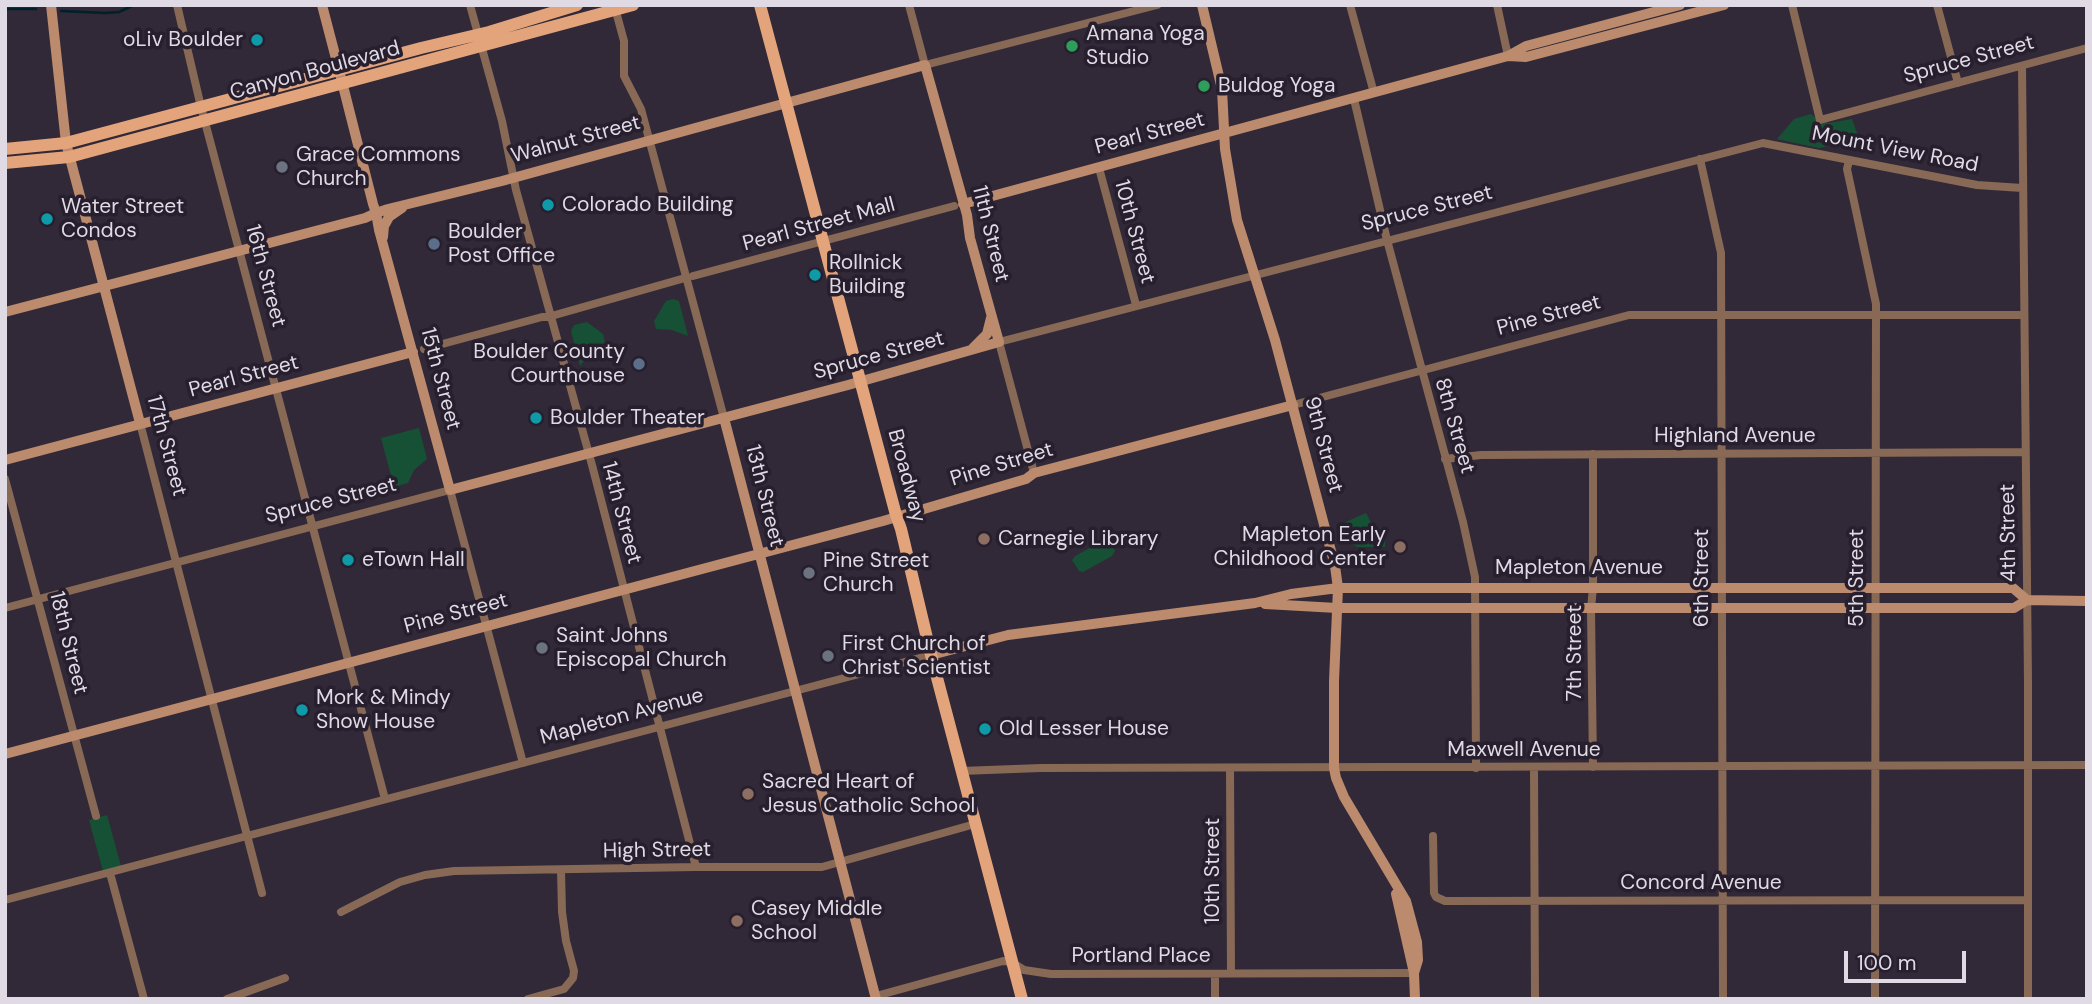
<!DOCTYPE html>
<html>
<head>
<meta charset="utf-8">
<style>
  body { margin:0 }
  #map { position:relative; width:2092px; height:1004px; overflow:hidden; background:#312938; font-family:"DM Sans",sans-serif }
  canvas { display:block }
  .frame { position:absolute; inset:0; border:7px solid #dfdae4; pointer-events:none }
  .scale { position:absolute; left:1844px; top:951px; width:122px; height:32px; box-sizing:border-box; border:4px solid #dfdae4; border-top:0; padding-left:9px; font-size:21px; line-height:24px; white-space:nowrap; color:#dfdae4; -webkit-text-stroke:5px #271f2e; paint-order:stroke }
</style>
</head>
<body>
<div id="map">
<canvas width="2092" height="1004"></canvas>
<div class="frame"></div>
<div class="scale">100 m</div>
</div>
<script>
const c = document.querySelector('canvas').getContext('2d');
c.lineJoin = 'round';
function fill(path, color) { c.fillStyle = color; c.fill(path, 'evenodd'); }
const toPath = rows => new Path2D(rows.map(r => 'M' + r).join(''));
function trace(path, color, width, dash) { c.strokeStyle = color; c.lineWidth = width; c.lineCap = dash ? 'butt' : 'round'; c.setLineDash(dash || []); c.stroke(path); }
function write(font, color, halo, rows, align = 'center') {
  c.font = font + ' "DM Sans",sans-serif'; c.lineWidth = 7; c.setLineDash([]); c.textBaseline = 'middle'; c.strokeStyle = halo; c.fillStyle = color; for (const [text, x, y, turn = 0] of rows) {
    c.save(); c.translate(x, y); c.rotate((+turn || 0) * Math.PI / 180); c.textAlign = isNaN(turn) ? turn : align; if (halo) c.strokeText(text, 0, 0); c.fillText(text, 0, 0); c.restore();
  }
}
const green = toPath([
  [1811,114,1820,121,1829,123,1852,119,1859,139,1819,148,1777,139,1794,119],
  [673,299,679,301,688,336,672,330,656,329,654,321,666,301],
  [587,322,603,334,605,342,591,352,580,366,571,331,574,325],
  [419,428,427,459,414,470,408,483,394,487,381,438],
  [1366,513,1373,527,1385,528,1385,547,1357,547,1348,541,1341,524],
  [1106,539,1111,541,1115,551,1112,556,1083,572,1079,571,1072,560,1075,556],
  [107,815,122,870,104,875,89,820]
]);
const stream = toPath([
  [167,5,168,5],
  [5,9,36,9],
  [61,11,106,13,119,12,134,5]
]);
const street = toPath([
  [177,5,201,107,385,799],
  [470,5,502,121,516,190,592,465,696,867],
  [909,5,925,65,1157,5],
  [1350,5,1374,93],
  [1497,5,1508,56],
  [1792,5,1820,120,2087,48],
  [1937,5,1958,83],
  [615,8,624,41,624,76,641,109,724,418],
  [2022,66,2028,682,2028,999],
  [1354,99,1387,240,1463,522,1475,577,1476,768],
  [1700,159,1721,253,1723,999],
  [1849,161,1847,169,1876,304,1875,999],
  [1099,168,1136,305],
  [693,276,954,206],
  [555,315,685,278],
  [424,349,542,317,548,317],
  [1293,405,1629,315,2024,315],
  [140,423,262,893],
  [1593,454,1593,587,1591,609,1593,767],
  [1445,459,1481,455,2025,452],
  [1034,473,999,342,1763,143,1977,185,2022,188],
  [5,479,96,816],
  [5,608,450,490,523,763],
  [1230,768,1231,973],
  [1534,768,1535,999],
  [961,771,1041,768,2087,765],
  [1433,836,1434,893,1436,897,1445,901,2028,900],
  [110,873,144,999],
  [5,900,931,655],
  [341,912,400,882,425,875,454,871,696,867,822,867,975,824],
  [1215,974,1215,999],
  [876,996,1003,961,1011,962,1024,970,1051,974,1414,973],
  [227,999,285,978],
  [528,999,564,989,573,978,574,971,566,941,562,912,561,870]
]);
const secondary = toPath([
  [51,5,66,143,140,423],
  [1202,5,1222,89,1225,149,1237,220,1275,340,1335,566,1338,588,1334,681,1334,768,1336,778,1344,797,1406,901,1417,942,1418,960,1414,973],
  [1508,56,1526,57,1724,5],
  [963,204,1508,56,1526,46,1680,5],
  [383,237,384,226,389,217,402,208],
  [5,312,365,218,376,213,388,209,502,181,925,65,967,215,970,238,999,342,848,385,450,490,382,241,379,230,376,213,373,204,357,141,339,70,322,5],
  [973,348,987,334,991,318],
  [724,418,876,999],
  [5,460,413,352],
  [1265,604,1337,608,2014,608,2027,600,2087,601],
  [931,655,1008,635,1255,603,1291,594,1338,588,2013,588,2027,600],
  [5,754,883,521,1026,479,1034,473,1293,405],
  [1396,894,1414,973,1415,999]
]);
const primary = toPath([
  [760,5,896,515,901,529,931,655,1022,999],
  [5,149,66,143,421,48,489,32,577,5],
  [5,163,69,157,633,5]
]);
const markers = [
  [257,40,7,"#0f9aa8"],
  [1072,46,7,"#2e9e5b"],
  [1204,86,7,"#2e9e5b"],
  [282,167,7,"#6b7280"],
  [548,205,7,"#0f9aa8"],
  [47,219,7,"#0f9aa8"],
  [434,244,7,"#5c6f8a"],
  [815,275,7,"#0f9aa8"],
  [639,364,7,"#5c6f8a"],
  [536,418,7,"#0f9aa8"],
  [984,539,7,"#8d6e63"],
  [1400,547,7,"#8d6e63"],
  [348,560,7,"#0f9aa8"],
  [809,573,7,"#6b7280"],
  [542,648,7,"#6b7280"],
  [828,656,7,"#6b7280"],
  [302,710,7,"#0f9aa8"],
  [985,729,7,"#0f9aa8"],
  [748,794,7,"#8d6e63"],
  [737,921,7,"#8d6e63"]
];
const poiNames = [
  ["Amana Yoga",1086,34],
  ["Studio",1086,58],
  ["oLiv Boulder",243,40,"right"],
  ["Buldog Yoga",1218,86],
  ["Grace Commons",296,155],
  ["Church",296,179],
  ["Colorado Building",562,205],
  ["Water Street",61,207],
  ["Condos",61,231],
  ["Boulder",448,232],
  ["Post Office",448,256],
  ["Rollnick",829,263],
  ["Building",829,287],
  ["Boulder County",625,352,"right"],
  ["Courthouse",625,376,"right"],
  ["Boulder Theater",550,418],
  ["Mapleton Early",1386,535,"right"],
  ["Childhood Center",1386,559,"right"],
  ["Carnegie Library",998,539],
  ["eTown Hall",362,560],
  ["Pine Street",823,561],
  ["Church",823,585],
  ["Saint Johns",556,636],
  ["Episcopal Church",556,660],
  ["First Church of",842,644],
  ["Christ Scientist",842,668],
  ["Mork & Mindy",316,698],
  ["Show House",316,722],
  ["Old Lesser House",999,729],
  ["Sacred Heart of",762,782],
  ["Jesus Catholic School",762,806],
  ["Casey Middle",751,909],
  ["School",751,933]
];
const streetNames = [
  ["Spruce Street",1969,60,-15],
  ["Canyon Boulevard",315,71,-15],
  ["Pearl Street",1150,134,-15],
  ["Walnut Street",576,140,-15],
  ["Mount View Road",1895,150,11],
  ["Spruce Street",1427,209,-14],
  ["Pearl Street Mall",819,225,-15],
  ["10th Street",1134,232,75],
  ["11th Street",990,234,76],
  ["16th Street",265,276,75],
  ["Pine Street",1549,316,-15],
  ["Spruce Street",879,356,-15],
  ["Pearl Street",244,377,-15],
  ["15th Street",440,379,75],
  ["8th Street",1454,426,74],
  ["Highland Avenue",1735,436],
  ["9th Street",1323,445,75],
  ["17th Street",166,446,75],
  ["Pine Street",1002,465,-17],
  ["Broadway",906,476,75],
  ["13th Street",764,496,76],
  ["Spruce Street",331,501,-14],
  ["14th Street",621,513,75],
  ["4th Street",2009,533,-91],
  ["Mapleton Avenue",1579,568],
  ["6th Street",1702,578,-90],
  ["5th Street",1857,578,-90],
  ["Pine Street",456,614,-15],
  ["18th Street",68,643,76],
  ["7th Street",1575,653,-90],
  ["Mapleton Avenue",622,717,-15],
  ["Maxwell Avenue",1524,750],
  ["High Street",657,851,-1],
  ["10th Street",1213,871,-90],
  ["Concord Avenue",1701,883],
  ["Portland Place",1141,956]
];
fill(green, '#165136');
trace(stream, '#002129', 2.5);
trace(street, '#886956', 8);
trace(secondary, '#bc8a6c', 10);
trace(primary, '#e3a47c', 12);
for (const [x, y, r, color] of markers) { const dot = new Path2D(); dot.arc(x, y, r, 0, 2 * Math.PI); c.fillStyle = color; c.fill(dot); trace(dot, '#271f2e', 2.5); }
write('21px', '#dfdae4', '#271f2e', poiNames, 'left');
write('21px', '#dfdae4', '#271f2e', streetNames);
</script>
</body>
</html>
